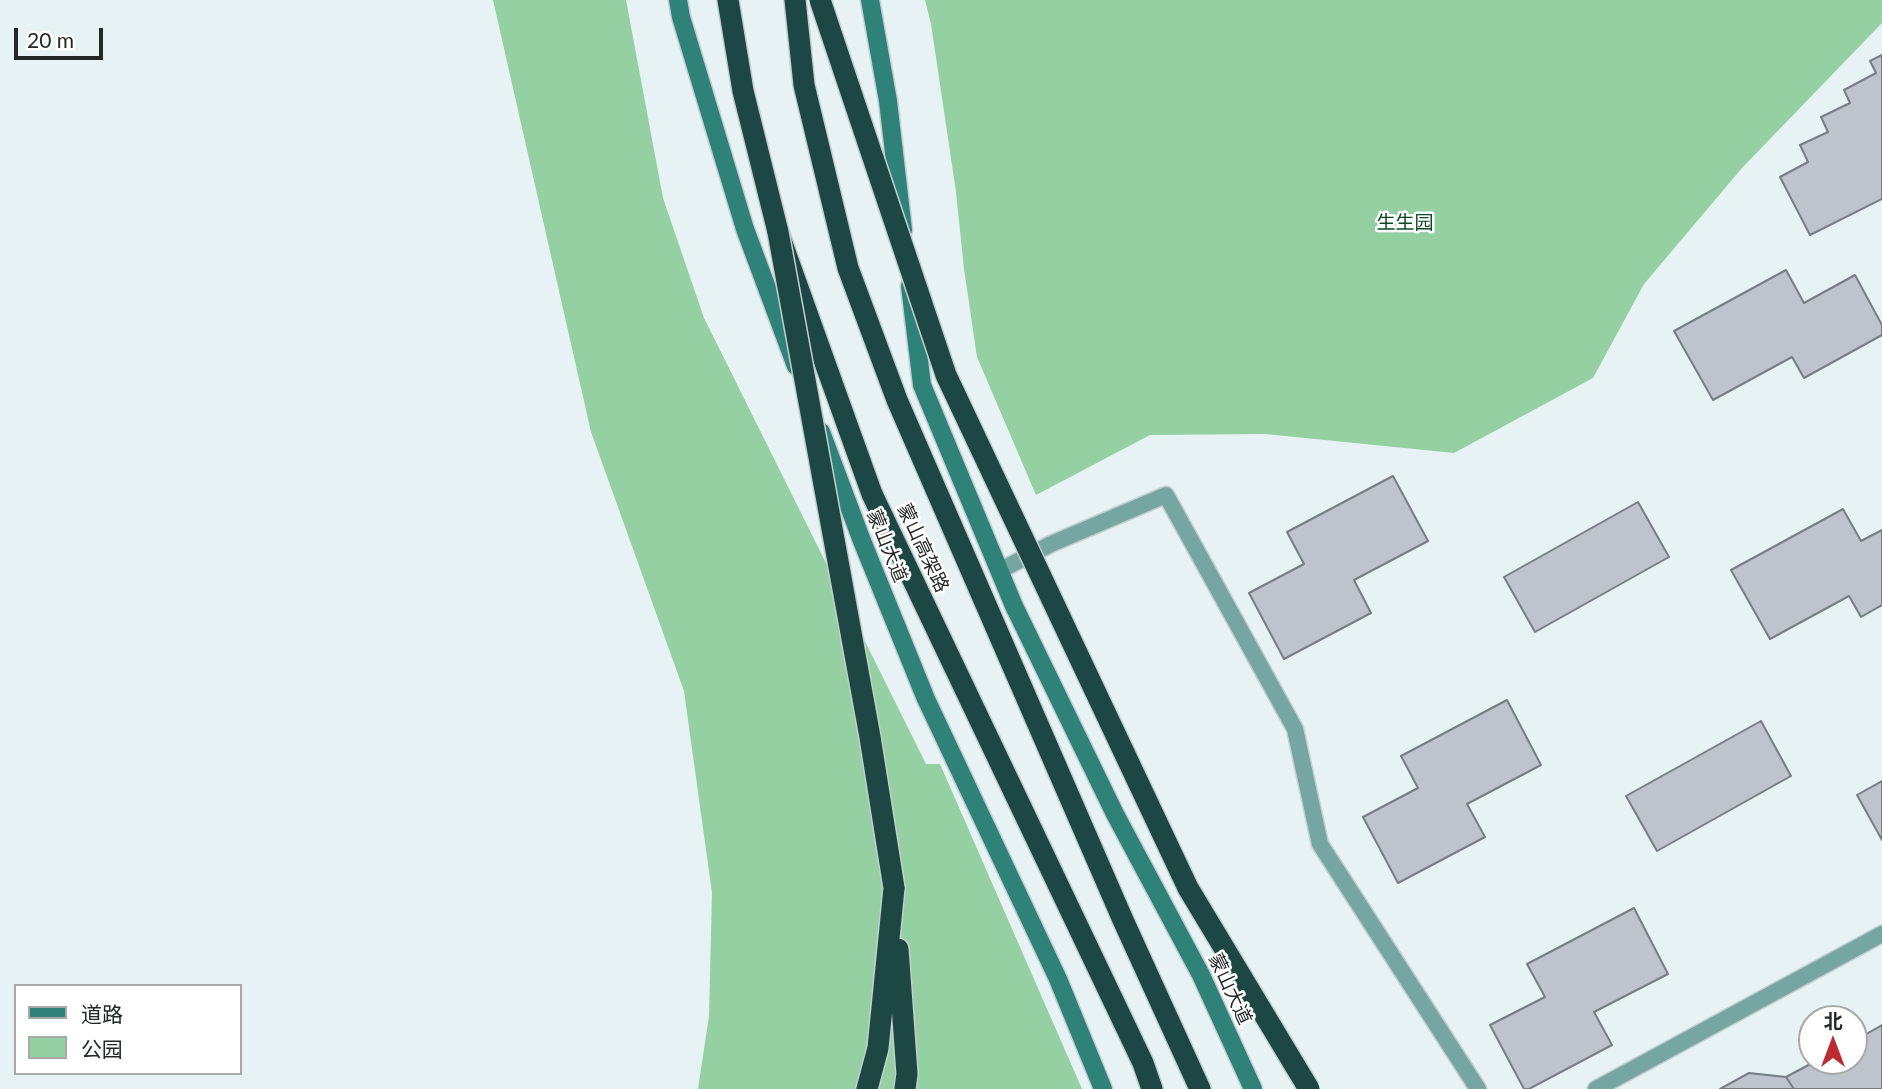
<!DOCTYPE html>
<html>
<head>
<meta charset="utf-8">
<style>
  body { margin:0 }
  #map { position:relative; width:1882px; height:1089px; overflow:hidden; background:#e7f2f5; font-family:Lato,"Noto Sans SC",sans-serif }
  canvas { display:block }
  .legend { position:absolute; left:14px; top:984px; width:228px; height:91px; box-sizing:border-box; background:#fff; border:2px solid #a7a9a9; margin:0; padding:9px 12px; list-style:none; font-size:21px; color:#232728 }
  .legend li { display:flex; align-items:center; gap:14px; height:35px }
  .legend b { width:35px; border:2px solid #a7a9a9 }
  .north { position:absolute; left:1798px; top:1005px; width:70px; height:70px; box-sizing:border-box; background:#fff; border:2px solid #a7a9a9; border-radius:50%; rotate:0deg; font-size:19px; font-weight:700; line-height:28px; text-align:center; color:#232728 }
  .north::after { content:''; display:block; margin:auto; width:24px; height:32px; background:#bb2b30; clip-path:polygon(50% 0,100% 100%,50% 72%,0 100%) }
  .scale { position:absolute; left:14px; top:28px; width:89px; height:32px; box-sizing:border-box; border:4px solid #232728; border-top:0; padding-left:9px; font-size:21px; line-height:24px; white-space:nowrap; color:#232728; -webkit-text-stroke:5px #fff; paint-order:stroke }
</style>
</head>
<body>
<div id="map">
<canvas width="1882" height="1089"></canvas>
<ul class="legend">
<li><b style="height:9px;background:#2f8278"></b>道路</li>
<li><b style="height:19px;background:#94d0a1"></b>公园</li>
</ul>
<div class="north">北</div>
<div class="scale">20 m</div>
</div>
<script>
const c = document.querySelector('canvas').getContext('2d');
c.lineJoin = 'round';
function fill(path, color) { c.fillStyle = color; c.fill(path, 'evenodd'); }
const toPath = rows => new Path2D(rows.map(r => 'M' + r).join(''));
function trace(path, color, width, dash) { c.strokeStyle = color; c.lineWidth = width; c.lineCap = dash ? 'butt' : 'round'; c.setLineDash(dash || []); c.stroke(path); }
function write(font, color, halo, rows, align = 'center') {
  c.font = font + ' Lato,"Noto Sans SC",sans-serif'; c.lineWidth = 5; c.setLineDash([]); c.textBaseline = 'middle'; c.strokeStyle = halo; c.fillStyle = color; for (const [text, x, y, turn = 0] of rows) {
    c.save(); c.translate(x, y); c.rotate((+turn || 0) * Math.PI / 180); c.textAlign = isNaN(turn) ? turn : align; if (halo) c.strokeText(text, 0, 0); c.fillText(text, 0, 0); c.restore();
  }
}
const green = toPath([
  [493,0,626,0,663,198,704,318,926,764,940,764,1082,1089,698,1089,709,1016,712,893,684,691,591,432],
  [925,0,1882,0,1882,23,1742,168,1644,284,1593,378,1454,453,1265,434,1150,435,1036,495,977,357,964,269,956,192,931,24]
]);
const building = toPath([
  [1882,55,1882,199,1810,235,1780,177,1808,162,1800,145,1828,132,1821,117,1850,103,1844,90,1876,73,1870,61,1882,55],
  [1786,270,1804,303,1855,275,1882,325,1882,335,1804,378,1792,357,1713,400,1674,331,1786,270],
  [1393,476,1428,541,1354,580,1371,613,1284,659,1249,593,1304,564,1287,532,1393,476],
  [1638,502,1669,557,1535,632,1504,577,1638,502],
  [1843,509,1861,541,1882,530,1882,605,1861,617,1849,596,1770,639,1731,570,1843,509],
  [1507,700,1541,765,1467,804,1485,837,1398,883,1363,817,1418,788,1401,756,1507,700],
  [1761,721,1791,776,1657,851,1626,796,1761,721],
  [1882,781,1882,840,1857,795,1882,781],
  [1634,908,1668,974,1594,1012,1612,1045,1529,1089,1524,1089,1490,1025,1545,997,1527,964,1634,908],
  [1882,1025,1882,1089,1794,1089,1786,1077,1816,1061,1854,1061,1854,1041,1882,1025],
  [1749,1073,1786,1077,1794,1089,1720,1089,1749,1073]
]);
const lane = toPath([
  [999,571,1051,544,1166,495,1295,729,1320,844,1478,1089],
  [1596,1089,1882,934]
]);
const secondary = toPath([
  [678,0,681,17,745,229,796,366],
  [870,0,888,101,903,230],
  [910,286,922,385,1014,606,1115,814,1201,975,1253,1089],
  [821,432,862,541,926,699,1058,979,1103,1089]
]);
const highway = toPath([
  [728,0,743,91,778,232,872,494,1143,1063,1152,1089],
  [795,0,804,85,848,268,897,400,1123,920,1200,1089],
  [898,949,907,1074,905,1089],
  [867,1089,878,1048,894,888]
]);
const highwayBridge = toPath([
  [820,0,946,375,1188,888,1309,1089],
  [778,232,870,737,894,888]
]);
const parkNames = [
  ["生生园",1405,223]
];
const streetNames = [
  ["蒙山大道",887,546,68],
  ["蒙山高架路",923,548,65],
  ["蒙山大道",1230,989,65]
];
fill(green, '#94d0a1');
fill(building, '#bec4cb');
trace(building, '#777d84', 2);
trace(lane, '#c4cdd0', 19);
trace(secondary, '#c4cdd0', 21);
trace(highway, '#c4cdd0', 24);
trace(lane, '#75a69f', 16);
trace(secondary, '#2f8278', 18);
trace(highway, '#1d4742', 21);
trace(highwayBridge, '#c4cdd0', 24, []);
trace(highwayBridge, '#1d4742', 21);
write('19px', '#0b4922', '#fff', parkNames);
write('19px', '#232728', '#fff', streetNames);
</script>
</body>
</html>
